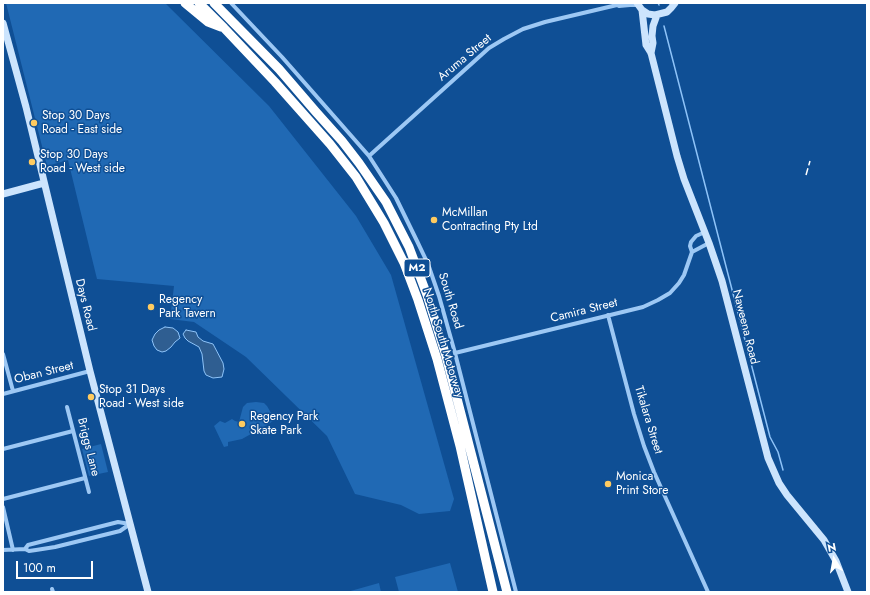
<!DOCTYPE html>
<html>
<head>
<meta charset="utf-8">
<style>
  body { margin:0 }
  #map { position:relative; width:870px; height:595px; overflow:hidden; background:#0f4f95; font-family:Jost,sans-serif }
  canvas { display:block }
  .frame { position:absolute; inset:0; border:4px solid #fff; pointer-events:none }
  .north { position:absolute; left:814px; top:539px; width:40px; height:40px; -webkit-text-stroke:3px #0f4f95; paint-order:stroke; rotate:349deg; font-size:11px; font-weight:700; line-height:16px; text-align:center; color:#fff }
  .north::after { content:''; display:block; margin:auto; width:14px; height:18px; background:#fff; clip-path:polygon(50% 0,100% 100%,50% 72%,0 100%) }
  .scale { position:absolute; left:16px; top:561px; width:77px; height:18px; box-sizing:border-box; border:2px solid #fff; border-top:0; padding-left:5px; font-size:12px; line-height:14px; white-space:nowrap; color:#fff; -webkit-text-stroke:3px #0f4f95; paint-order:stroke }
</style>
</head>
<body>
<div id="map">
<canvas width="870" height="595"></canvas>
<div class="frame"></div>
<div class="north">N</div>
<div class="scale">100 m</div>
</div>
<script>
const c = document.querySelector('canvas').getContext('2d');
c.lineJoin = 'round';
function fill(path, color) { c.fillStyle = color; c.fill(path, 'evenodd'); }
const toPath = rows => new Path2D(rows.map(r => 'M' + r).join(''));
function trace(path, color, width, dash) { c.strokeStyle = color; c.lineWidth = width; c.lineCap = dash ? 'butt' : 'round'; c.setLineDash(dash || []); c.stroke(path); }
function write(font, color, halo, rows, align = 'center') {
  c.font = font + ' Jost,sans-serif'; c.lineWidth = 3; c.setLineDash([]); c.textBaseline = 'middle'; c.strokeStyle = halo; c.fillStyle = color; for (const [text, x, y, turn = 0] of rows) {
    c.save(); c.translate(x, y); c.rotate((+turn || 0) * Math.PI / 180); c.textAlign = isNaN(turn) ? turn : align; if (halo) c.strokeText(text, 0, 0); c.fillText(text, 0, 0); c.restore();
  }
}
const green = toPath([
  [6,3,165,3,269,106,356,216,391,275,454,499,450,511,419,514,401,505,355,494,327,436,246,357,194,322,170,319,174,286,97,279,68,160,47,166],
  [256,402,264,403,267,406,271,413,273,421,267,425,242,439,228,442,228,446,224,447,214,426,220,421,225,423,232,419,235,421,239,422,243,407,247,403],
  [101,444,108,472,89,476,82,449],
  [450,563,458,592,399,592,395,577],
  [379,583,381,592,347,592]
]);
const water = toPath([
  [165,327,173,328,178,332,180,338,175,342,171,347,166,351,162,352,157,350,154,346,152,340,155,334,159,330,165,327],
  [186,330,196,332,198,337,203,341,213,344,223,363,224,369,222,377,213,378,206,375,204,371,202,354,199,347,188,341,185,338,183,334,186,330]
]);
const stream = toPath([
  [658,3,659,5],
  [664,26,770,437,778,452,783,470]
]);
const street = toPath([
  [231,3,282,57,369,156,396,198,417,241,428,264,439,296,455,353,516,592],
  [369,156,489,48,504,39,523,29,545,22,617,5,619,6,630,5,638,5],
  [692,252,709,243],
  [608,315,634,414,644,446,654,472,708,592],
  [455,353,643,307,658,300,670,293,679,283,684,275,692,252,690,246,691,242,696,236,705,232],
  [3,354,13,391],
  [3,394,90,371],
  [67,407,89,492],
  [3,449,73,431],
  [3,499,85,478],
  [3,507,13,550],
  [25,549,28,545,118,522,130,524],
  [3,550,25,549,29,551,36,550,55,547,120,531,130,524],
  [52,589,53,592]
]);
const secondary = toPath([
  [637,3,642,10,648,14,655,15,667,12,671,8,675,3],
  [642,10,646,45,651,53,677,156,684,179,709,243,722,281,768,458,779,483,787,495,824,540,836,561,848,592],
  [3,23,26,107,90,371,148,592],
  [651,53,653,43,652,36,653,26,657,15],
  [3,194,44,183]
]);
const highway = toPath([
  [185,3,208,22,221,27],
  [199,3,224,28,275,82,330,144,356,177,384,223,404,263,418,300,437,359,460,446,493,592],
  [214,3,279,69,316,112,342,141,359,163,386,202,409,247,427,295,446,356,507,592]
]);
const rail = toPath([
  [806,175,810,161]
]);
const markers = [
  [34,123,4,"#ffcb60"],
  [32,162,4,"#ffcb60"],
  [434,220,4,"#ffcb60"],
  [151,307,4,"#ffcb60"],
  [91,397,4,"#ffcb60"],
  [242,424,4,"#ffcb60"],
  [608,484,4,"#ffcb60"]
];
const shields = [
  [417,268,26]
];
const shieldNames = [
  ["M2",417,268]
];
const streetNames = [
  ["Aruma Street",465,58,-40],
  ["South Road",450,301,73],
  ["Days Road",85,305,76],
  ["Camira Street",584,311,-14],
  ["Naweena Road",745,327,76],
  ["North South Motorway",443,343,73],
  ["Oban Street",44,373,-14],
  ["Tikalara Street",648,420,73],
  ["Briggs Lane",88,447,76]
];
const poiNames = [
  ["Stop 30 Days",42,116],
  ["Road - East side",42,130],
  ["Stop 30 Days",40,155],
  ["Road - West side",40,169],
  ["McMillan",442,213],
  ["Contracting Pty Ltd",442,227],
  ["Regency",159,300],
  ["Park Tavern",159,314],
  ["Stop 31 Days",99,390],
  ["Road - West side",99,404],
  ["Regency Park",250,417],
  ["Skate Park",250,431],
  ["Monica",616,477],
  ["Print Store",616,491]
];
fill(green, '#2069b4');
fill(water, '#2f5e91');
trace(water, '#8ec3f8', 1);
trace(stream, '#8ec3f8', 1.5);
trace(street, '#9dc8f4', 4);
trace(secondary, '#cce4fd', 7);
trace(highway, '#fff', 9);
trace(rail, '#fff', 1.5, [7, 3]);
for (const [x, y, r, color] of markers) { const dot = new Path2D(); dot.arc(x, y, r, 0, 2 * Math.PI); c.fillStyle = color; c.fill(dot); trace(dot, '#0f4f95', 1.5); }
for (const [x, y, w] of shields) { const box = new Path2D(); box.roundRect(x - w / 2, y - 9, w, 18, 3); c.fillStyle = '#0f4f95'; c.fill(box); trace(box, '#fff', 1); }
write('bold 11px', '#fff', null, shieldNames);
write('12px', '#fff', '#0f4f95', streetNames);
write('12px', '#fff', '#0f4f95', poiNames, 'left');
</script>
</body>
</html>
